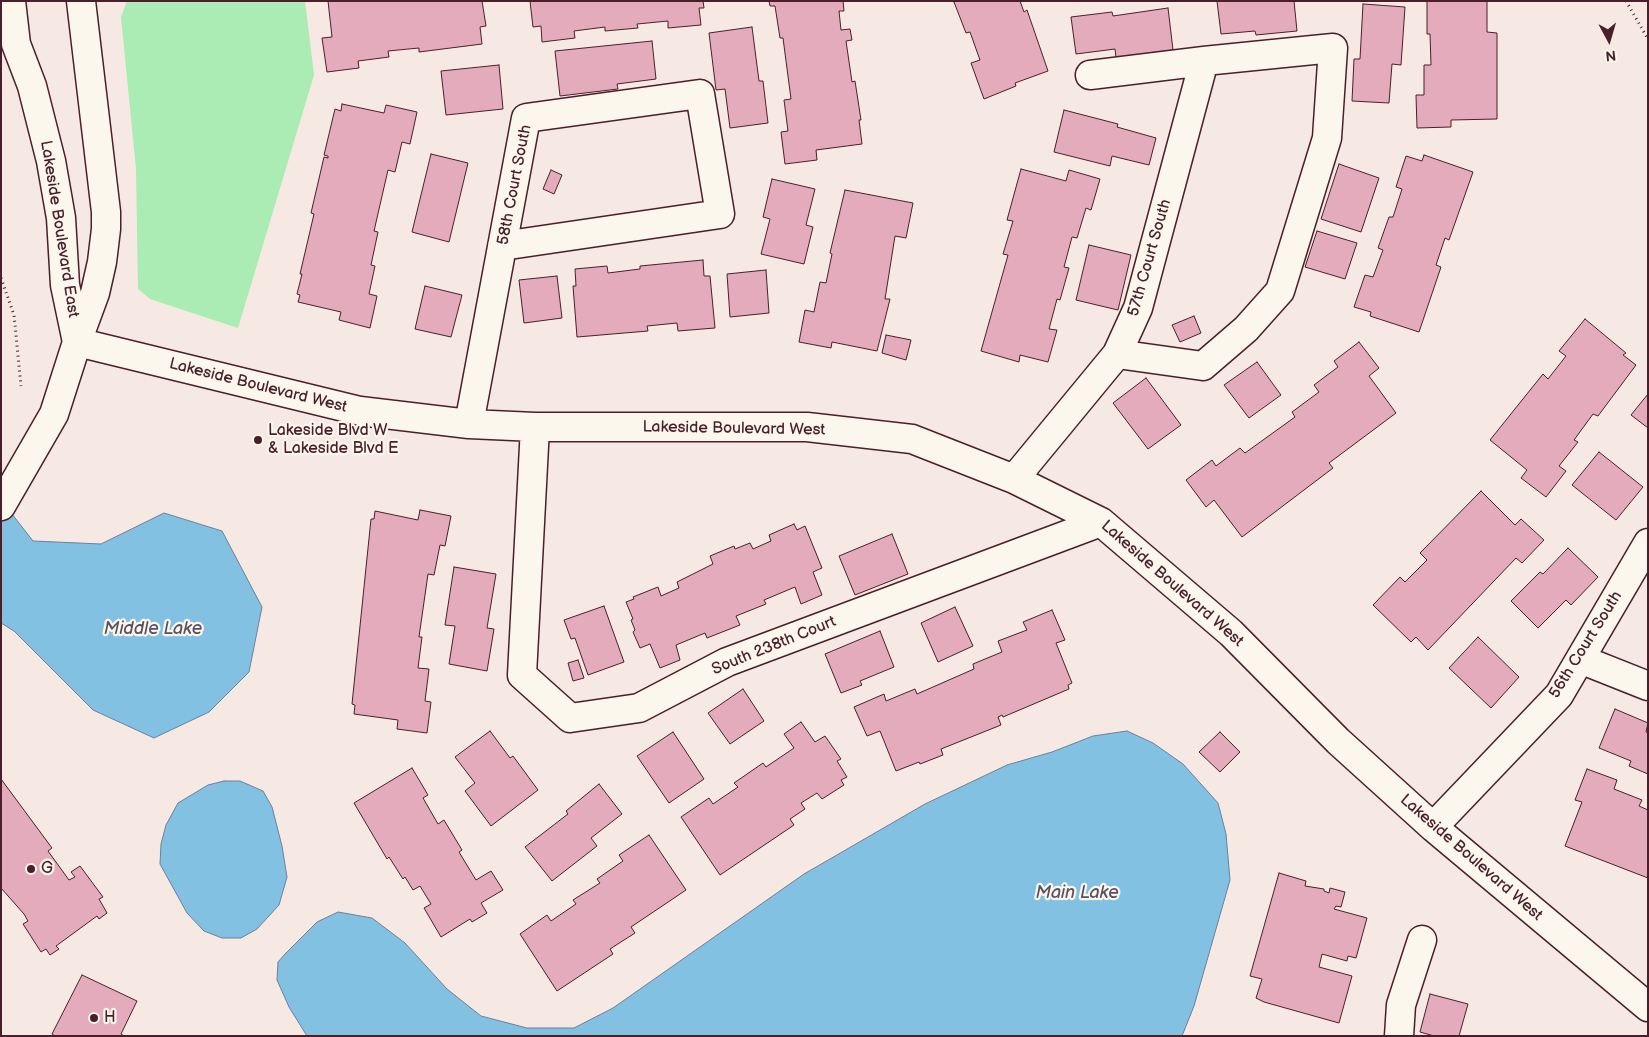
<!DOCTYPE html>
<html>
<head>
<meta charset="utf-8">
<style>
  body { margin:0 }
  #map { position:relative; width:1649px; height:1037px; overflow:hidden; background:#f6e8e2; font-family:"Balsamiq Sans",sans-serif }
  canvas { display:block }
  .frame { position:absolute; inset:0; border:2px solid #4a1f2b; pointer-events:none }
  .north { position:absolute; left:1584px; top:15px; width:50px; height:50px; -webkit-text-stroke:4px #fbf7ec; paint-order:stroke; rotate:174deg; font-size:14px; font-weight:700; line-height:20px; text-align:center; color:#4a1f2b }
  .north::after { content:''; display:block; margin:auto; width:18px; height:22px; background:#4a1f2b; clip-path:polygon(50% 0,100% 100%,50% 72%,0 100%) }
</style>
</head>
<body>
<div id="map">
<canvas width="1649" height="1037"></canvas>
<div class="frame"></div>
<div class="north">N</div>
</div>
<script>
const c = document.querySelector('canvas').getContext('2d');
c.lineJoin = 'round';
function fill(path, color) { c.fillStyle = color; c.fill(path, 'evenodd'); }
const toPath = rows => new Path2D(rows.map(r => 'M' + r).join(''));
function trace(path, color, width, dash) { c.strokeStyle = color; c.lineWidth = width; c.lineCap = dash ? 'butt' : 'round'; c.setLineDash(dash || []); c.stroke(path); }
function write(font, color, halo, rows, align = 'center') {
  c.font = font + ' "Balsamiq Sans",sans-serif'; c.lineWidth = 4.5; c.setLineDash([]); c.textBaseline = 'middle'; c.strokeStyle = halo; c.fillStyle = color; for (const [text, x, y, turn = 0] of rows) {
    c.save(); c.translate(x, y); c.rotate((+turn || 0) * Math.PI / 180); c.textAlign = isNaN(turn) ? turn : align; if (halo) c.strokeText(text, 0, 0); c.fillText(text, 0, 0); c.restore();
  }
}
const green = toPath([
  [127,1,305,1,314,75,238,328,150,299,138,289,136,169,121,17]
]);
const water = toPath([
  [1,500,33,541,101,544,164,513,222,531,262,607,249,672,209,712,154,738,93,710,14,631,1,623,1,500],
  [1127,731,1153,743,1183,764,1218,803,1226,834,1230,880,1194,1006,1182,1036,307,1036,289,1007,277,980,278,962,286,953,317,922,338,912,372,918,405,943,447,989,481,1016,527,1028,574,1028,613,1008,804,874,925,804,1007,765,1052,752,1093,736,1127,731],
  [224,781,240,781,263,791,272,807,282,846,287,877,279,905,257,929,241,938,222,938,204,931,187,913,160,864,161,844,166,825,178,803,208,785,224,781]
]);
const building = toPath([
  [328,1,482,1,486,26,480,27,482,44,419,52,419,48,388,51,389,57,358,61,359,68,327,72,322,38,332,37,328,1],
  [530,1,703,1,704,8,699,8,701,25,668,28,668,21,637,24,638,28,605,31,605,27,574,31,575,38,542,42,541,26,533,27,530,1],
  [769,1,843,1,844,11,839,11,841,30,850,29,852,40,846,41,852,82,855,81,861,120,859,120,862,144,816,150,817,160,785,164,781,132,788,131,784,100,791,99,783,38,780,38,775,6,770,6,769,1],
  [952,1,1020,1,1024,12,1027,10,1048,71,1015,83,1016,86,984,99,971,63,980,60,970,32,966,33,954,2,952,1],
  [1217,1,1294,1,1297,31,1256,35,1255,31,1221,34,1217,1],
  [1427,1,1487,1,1487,32,1497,33,1497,119,1451,120,1451,127,1417,128,1416,95,1424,95,1424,65,1431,65,1430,34,1427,34,1427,1],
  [1363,4,1405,7,1401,65,1392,64,1389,103,1352,101,1354,59,1360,59,1363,4],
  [1168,8,1173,50,1116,58,1115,49,1076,54,1071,17,1112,12,1113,16,1168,8],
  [752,27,759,81,763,81,768,123,730,128,725,89,716,90,709,33,752,27],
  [652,41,656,79,617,84,618,89,560,96,555,51,652,41],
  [499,65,503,109,446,115,441,71,499,65],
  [342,104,384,113,386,105,417,112,410,144,402,142,395,172,388,170,374,231,378,232,371,265,375,266,369,294,377,296,370,328,339,320,341,312,298,302,300,295,297,294,302,274,300,274,314,214,311,213,324,157,328,158,328,156,324,155,335,109,341,111,342,104],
  [1064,110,1118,124,1117,127,1156,138,1149,165,1112,156,1110,166,1054,152,1064,110],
  [431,154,468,163,449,242,412,232,431,154],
  [1424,155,1473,172,1449,240,1445,238,1436,265,1441,267,1419,332,1370,316,1371,312,1354,307,1365,275,1373,277,1383,250,1378,248,1389,217,1393,217,1402,189,1396,187,1406,156,1422,161,1424,155],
  [1339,164,1379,178,1361,232,1321,219,1339,164],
  [1021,169,1066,181,1069,170,1100,179,1091,210,1086,208,1077,238,1072,237,1064,267,1069,268,1060,300,1057,299,1049,329,1057,330,1048,362,1020,355,1019,362,981,351,1008,255,1003,254,1013,221,1007,220,1021,169],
  [551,170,562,175,554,194,543,189,551,170],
  [772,179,815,189,806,225,813,227,804,264,761,254,770,219,763,217,772,179],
  [845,190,913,203,906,238,895,236,885,299,890,299,877,351,832,342,831,348,799,342,805,310,814,312,820,282,826,283,832,254,830,253,845,190],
  [1317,231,1357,243,1345,279,1305,267,1317,231],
  [1089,245,1131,255,1118,310,1076,300,1089,245],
  [703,260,704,276,710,276,715,328,678,331,677,323,647,326,648,331,577,337,573,286,576,286,575,269,607,266,608,273,640,269,640,266,703,260],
  [766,270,769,313,730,317,727,274,766,270],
  [557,276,562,318,524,323,519,280,557,276],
  [425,286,462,295,451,337,415,329,425,286],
  [1194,316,1201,333,1180,342,1172,325,1194,316],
  [1585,319,1626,353,1623,355,1636,365,1598,416,1593,414,1574,440,1578,442,1559,466,1566,471,1546,497,1521,478,1527,470,1490,440,1543,374,1548,379,1566,356,1559,351,1585,319],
  [886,335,911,340,906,360,882,353,886,335],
  [1359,342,1379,368,1369,376,1396,413,1329,463,1333,468,1242,537,1214,500,1206,507,1186,480,1212,460,1216,466,1240,448,1245,453,1295,417,1292,412,1319,392,1314,385,1338,367,1334,361,1359,342],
  [1257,362,1281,395,1249,418,1224,385,1257,362],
  [1146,378,1181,425,1148,449,1113,403,1146,378],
  [1648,394,1648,428,1631,415,1648,394],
  [1599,452,1643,487,1616,520,1572,485,1599,452],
  [1481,491,1515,525,1521,519,1544,540,1522,563,1516,558,1428,650,1416,637,1411,642,1373,605,1400,577,1405,582,1427,560,1420,553,1481,491],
  [420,510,451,516,445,546,440,545,434,575,428,574,419,637,422,637,418,668,429,669,425,701,431,702,427,733,397,729,398,720,354,714,355,705,352,704,371,519,374,519,375,511,418,520,420,510],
  [794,524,797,530,805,526,822,568,813,572,822,595,801,604,795,587,764,600,766,604,736,616,740,625,707,638,705,633,676,645,680,660,660,668,650,644,640,648,633,632,635,630,631,620,633,619,626,602,634,599,633,597,658,587,661,596,679,588,677,582,713,564,710,556,734,546,735,549,750,543,753,549,771,541,769,535,794,524],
  [892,534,908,574,855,595,839,556,892,534],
  [1568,548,1598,577,1571,605,1566,600,1538,628,1511,601,1540,572,1543,574,1568,548],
  [454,567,496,574,487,628,494,629,487,671,449,664,455,626,445,625,454,567],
  [604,606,624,662,588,675,575,638,571,639,564,620,604,606],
  [955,607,973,646,938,662,921,623,955,607],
  [1052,610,1065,640,1056,643,1072,683,1068,685,1069,689,1003,717,1002,715,998,717,1001,725,941,749,943,755,920,764,919,762,896,771,880,731,867,736,854,707,884,694,886,701,915,689,917,694,974,669,973,664,1002,652,998,641,1027,630,1023,622,1052,610],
  [880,631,894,667,860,681,862,685,841,693,825,654,880,631],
  [1478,637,1519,677,1491,708,1449,668,1478,637],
  [578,660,584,678,573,681,568,663,578,660],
  [743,689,764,721,730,744,708,713,743,689],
  [1615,709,1648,723,1646,732,1648,733,1648,774,1629,766,1631,761,1599,748,1615,709],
  [801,722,815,742,825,736,841,759,837,761,847,777,841,780,844,785,822,799,817,793,801,803,805,809,790,819,794,825,720,875,681,817,709,798,713,804,738,787,734,783,763,763,766,767,794,748,784,734,801,722],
  [490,731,510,758,513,756,538,790,491,826,465,791,475,783,455,757,490,731],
  [673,732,704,779,669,803,637,756,673,732],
  [1220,732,1240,752,1220,772,1199,752,1220,732],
  [412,768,428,795,423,798,438,824,444,820,462,850,459,852,476,880,491,871,503,890,481,903,487,913,472,922,470,919,441,937,424,908,431,904,420,886,413,890,405,877,403,879,389,857,387,859,354,803,412,768],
  [1587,769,1617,780,1614,789,1642,800,1639,806,1648,810,1648,878,1565,846,1582,802,1575,800,1587,769],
  [1,779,52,848,48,851,69,880,75,877,71,872,80,866,103,897,99,899,107,913,99,919,97,916,56,946,59,949,50,955,46,949,41,952,23,924,28,921,24,914,1,888,1,779],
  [599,784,622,814,591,838,597,846,552,881,525,847,568,814,566,811,599,784],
  [649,835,686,890,631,927,635,933,610,949,613,954,557,991,520,934,547,915,551,921,576,904,573,900,600,883,597,879,623,861,619,855,649,835],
  [1279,873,1306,881,1305,886,1324,889,1324,891,1329,893,1330,888,1345,892,1341,907,1336,906,1334,909,1367,918,1356,958,1348,956,1347,961,1322,954,1319,967,1352,976,1339,1023,1264,1002,1256,998,1262,979,1250,976,1279,873],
  [82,975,137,1001,121,1034,124,1036,55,1036,52,1034,82,975],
  [1430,994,1468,1004,1459,1036,1434,1036,1420,1032,1430,994]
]);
const path = toPath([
  [1626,1,1648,39],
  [1,278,14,315,21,386]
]);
const street = toPath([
  [11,1,16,44,32,86,51,161,61,218,65,285,77,342],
  [1090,75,1204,61,1333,48,1327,138,1280,291,1246,329,1203,366,1117,354],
  [77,342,360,411,469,424,535,427,807,427,912,439,1014,479,1101,522,1231,633,1338,741,1433,827,1648,1007],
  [469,424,526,118,700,94,720,214,502,246],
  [535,427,522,675,570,718,639,708,727,662,1101,522],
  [1014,479,1117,354,1138,308,1204,61],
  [1,506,54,414,77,342,95,293,102,262,106,229,106,212,81,1],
  [1580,659,1648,686],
  [1433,827,1559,695,1648,543],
  [1399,1036,1401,1005,1422,940]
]);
const markers = [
  [258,440,5,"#4a1f2b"],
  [31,869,5,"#4a1f2b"],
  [94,1018,5,"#4a1f2b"]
];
const streetNames = [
  ["58th Court South",515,185,-79],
  ["Lakeside Boulevard East",59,229,81],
  ["57th Court South",1150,258,-74],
  ["Lakeside Boulevard West",258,386,14],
  ["Lakeside Boulevard West",734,429,1],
  ["Lakeside Boulevard West",1172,584,41],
  ["56th Court South",1586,645,-58],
  ["South 238th Court",774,646,-22],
  ["Lakeside Boulevard West",1471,858,41]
];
const poiNames = [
  ["Lakeside Blvd W",268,431],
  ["& Lakeside Blvd E",268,449],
  ["G",41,869],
  ["H",104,1018]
];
const waterNames = [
  ["Middle Lake",153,629],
  ["Main Lake",1077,893]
];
fill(green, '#abebb4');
fill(water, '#82c1e2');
trace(water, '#6c8099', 1);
fill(building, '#e4abbc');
trace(building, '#4a1f2b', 1);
trace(street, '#4a1f2b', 31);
trace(path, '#4a1f2b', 3, [1, 4]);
trace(street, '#fbf7ec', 28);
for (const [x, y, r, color] of markers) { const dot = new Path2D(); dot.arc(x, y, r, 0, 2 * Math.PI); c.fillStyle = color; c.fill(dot); trace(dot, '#fbf7ec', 2); }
write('16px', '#4a1f2b', '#fbf7ec', streetNames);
write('16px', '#4a1f2b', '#fbf7ec', poiNames, 'left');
write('italic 18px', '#5b5062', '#fbf7ec', waterNames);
</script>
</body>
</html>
